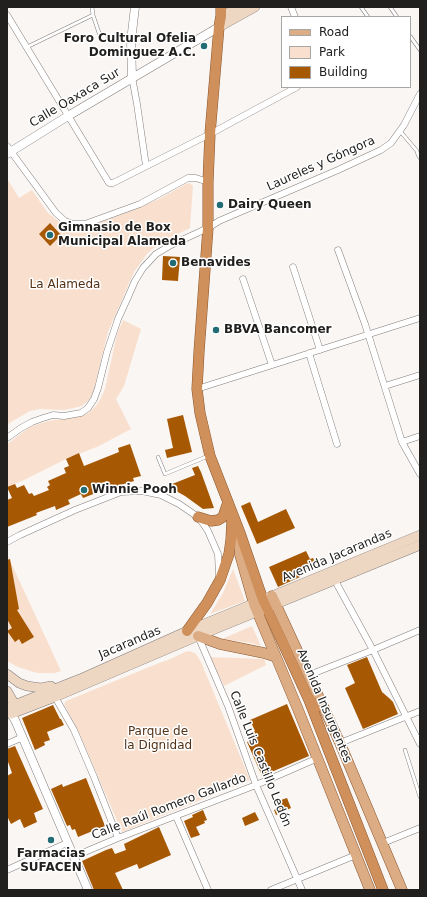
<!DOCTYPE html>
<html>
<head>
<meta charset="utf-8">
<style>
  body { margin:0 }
  #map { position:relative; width:427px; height:897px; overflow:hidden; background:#faf6f4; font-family:"DejaVu Sans",sans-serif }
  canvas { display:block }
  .frame { position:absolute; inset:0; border:8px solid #21201f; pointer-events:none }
  .legend { position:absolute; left:281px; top:16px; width:130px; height:72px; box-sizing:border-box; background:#fff; border:1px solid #a6a6a5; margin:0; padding:5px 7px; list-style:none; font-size:12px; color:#21201f }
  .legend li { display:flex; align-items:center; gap:8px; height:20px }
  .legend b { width:20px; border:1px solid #a6a6a5 }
</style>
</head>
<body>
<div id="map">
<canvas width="427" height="897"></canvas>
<div class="frame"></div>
<ul class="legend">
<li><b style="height:5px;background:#dcac85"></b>Road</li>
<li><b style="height:11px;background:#f9e0ce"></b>Park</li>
<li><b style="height:11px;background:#a65803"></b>Building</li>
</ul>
</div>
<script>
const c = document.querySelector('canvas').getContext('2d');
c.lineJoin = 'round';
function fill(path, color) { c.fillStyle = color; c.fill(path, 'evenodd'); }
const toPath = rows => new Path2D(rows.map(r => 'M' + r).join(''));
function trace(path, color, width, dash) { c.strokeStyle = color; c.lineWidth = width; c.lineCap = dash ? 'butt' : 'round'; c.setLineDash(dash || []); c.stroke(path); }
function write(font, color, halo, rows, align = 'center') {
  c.font = font + ' "DejaVu Sans",sans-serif'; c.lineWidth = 3; c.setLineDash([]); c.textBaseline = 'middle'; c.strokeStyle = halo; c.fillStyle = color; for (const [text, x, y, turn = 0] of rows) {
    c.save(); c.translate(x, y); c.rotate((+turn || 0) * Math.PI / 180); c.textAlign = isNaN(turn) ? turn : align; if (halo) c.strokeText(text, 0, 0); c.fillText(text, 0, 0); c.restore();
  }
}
const green = toPath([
  [8,180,19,198,32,190,48,213,62,224,72,228,87,227,120,215,159,199,186,184,190,183,193,186,190,228,164,241,155,247,147,254,134,272,108,332,94,389,90,399,82,406,74,408,64,410,40,409,30,411,11,422,7,425,7,181],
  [123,320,141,329,124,386,116,399,131,429,99,446,66,459,22,481,7,487,7,444,30,427,48,421,77,417,88,413,96,406,101,398,105,389,117,334],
  [7,554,61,671,55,673,37,673,18,667,7,661],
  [233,569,245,601,210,614,223,593],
  [252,626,261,646,251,643,222,639],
  [190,651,196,654,201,662,250,780,122,832,80,735,64,704,66,701,159,663,168,660,185,652],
  [210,657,264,659,266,665,224,686]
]);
const building = toPath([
  [50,223,61,235,50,246,39,234],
  [163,256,180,257,178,281,162,280],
  [183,415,192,452,167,458,165,450,173,448,167,419],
  [130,444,141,476,133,478,134,481,110,488,107,481,93,487,96,493,83,498,81,494,68,500,70,504,56,510,55,506,36,513,37,515,7,527,7,500,12,498,7,487,15,484,17,488,24,485,29,494,32,493,34,496,49,490,47,487,50,485,48,481,66,473,64,468,69,466,66,459,79,453,84,466,119,452,118,448],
  [198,466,201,472,214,508,203,509,185,496,167,486,195,475,192,468],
  [250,502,258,522,286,509,295,528,257,544,241,506],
  [306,551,310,559,313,558,316,564,298,573,300,577,278,587,269,567],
  [10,559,19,609,17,610,34,637,22,644,19,639,15,642,7,631,12,628,7,619,7,560],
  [367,657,382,692,389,698,393,702,398,714,363,729,345,688,355,683,347,665],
  [287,704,309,756,262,776,247,742,253,740,250,733,255,731,250,720],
  [53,705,60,719,61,719,64,725,47,732,50,740,44,742,45,745,35,750,22,718],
  [15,746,43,809,34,813,37,822,24,828,20,819,11,824,7,816,7,776,12,773,7,759,7,749],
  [86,778,105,826,78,837,75,829,72,830,70,825,67,826,51,789,62,784,63,787],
  [287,798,291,808,276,815,274,810,280,807,278,801],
  [203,810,207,820,204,821,205,823,196,827,200,835,191,838,184,821,193,817,192,815],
  [255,812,259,820,245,826,242,818],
  [159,827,171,855,139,869,137,864,115,873,123,890,94,890,82,861,106,850,112,848,115,854,126,850,124,844]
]);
const service = toPath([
  [92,7,93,15,99,33],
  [361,7,368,17],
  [390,7,397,17],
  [410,36,420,50],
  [27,47,93,15],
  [400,131,417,151,418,155,420,158],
  [158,457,165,474,208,456],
  [405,750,420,797]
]);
const minor = toPath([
  [291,7,295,17],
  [7,15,109,183,113,183,210,134,297,87],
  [132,77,137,104,146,166],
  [7,146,56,213,65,221,73,224,85,224,140,204,188,178,196,178,208,182],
  [338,250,365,324,402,442,420,474],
  [293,267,320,350],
  [243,279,272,365],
  [309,353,337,444],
  [385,386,420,375],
  [197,389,420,318],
  [7,438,21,428,32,422,43,418,53,415,64,416,81,413,88,408,94,399,98,388,107,352,118,319,128,297,135,281,143,268,156,254,171,245,208,228,219,221,338,170,381,150,391,143,404,125,420,94],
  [402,442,420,436],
  [7,542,20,535,75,510,121,492,142,491,161,495,179,504,198,517,204,525,208,531,218,554,219,574],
  [333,577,373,650,420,744],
  [198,636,228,706,256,785,302,890],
  [309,675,373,650,420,630],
  [55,697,74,730,94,777,118,838],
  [340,743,420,711],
  [7,744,23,737],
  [176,816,208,890],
  [383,843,420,828],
  [73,857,118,838,256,785,318,758],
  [7,870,67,843],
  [271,890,356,855]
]);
const tertiary = toPath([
  [132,77,131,41,135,7],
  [7,154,68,116,219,27],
  [11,714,15,720,88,890]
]);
const secondary = toPath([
  [221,16,240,7],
  [219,27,255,7],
  [7,674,19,683,27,686,41,688,51,686],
  [7,691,15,705,15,709],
  [7,708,11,714,16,712,55,697,198,636,420,545],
  [7,708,80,679,187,631,420,535]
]);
const primary = toPath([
  [240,535,240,555,254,604,297,707,370,890],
  [272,596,340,743,402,890],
  [198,636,220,644,264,653,276,657]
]);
const trunk = toPath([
  [221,7,221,16,219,27,210,134,208,182,208,228,199,352,197,389,200,413,210,456,240,533,263,600,309,700,383,890],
  [198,517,211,521,218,520,223,517,228,502],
  [187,631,207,603,220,580,229,554,231,540,232,520],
  [309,700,324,708]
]);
const markers = [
  [204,46,4,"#226c76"],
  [220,205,4,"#226c76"],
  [50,235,4,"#226c76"],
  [173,263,4,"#226c76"],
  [216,330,4,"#226c76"],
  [84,490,4,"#226c76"],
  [51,840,4,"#226c76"]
];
const poiNames = [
  ["Foro Cultural Ofelia",196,39,"right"],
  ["Dominguez A.C.",196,53,"right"],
  ["Dairy Queen",228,205],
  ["Gimnasio de Box",58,228],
  ["Municipal Alameda",58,242],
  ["Benavides",181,263],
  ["BBVA Bancomer",224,330],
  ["Winnie Pooh",92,490],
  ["Farmacias",51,854,"center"],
  ["SUFACEN",51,868,"center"]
];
const streetNames = [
  ["Calle Oaxaca Sur",75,98,-31],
  ["Laureles y Góngora",321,164,-24],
  ["Avenida Jacarandas",337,556,-23],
  ["Jacarandas",130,643,-23],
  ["Avenida Insurgentes",324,706,67],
  ["Calle Luis Castillo Ledón",260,759,68],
  ["Calle Raúl Romero Gallardo",169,807,-21]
];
const parkNames = [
  ["La Alameda",65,285],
  ["Parque de",158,732],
  ["la Dignidad",158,746]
];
fill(green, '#f9e0ce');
fill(building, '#a65803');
trace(service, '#827e7c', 4);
trace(minor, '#827e7c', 7);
trace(tertiary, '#827e7c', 9);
trace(secondary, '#827e7c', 10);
trace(primary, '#8b572d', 11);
trace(trunk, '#8b572d', 11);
trace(service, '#fff', 3);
trace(minor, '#fff', 6);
trace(tertiary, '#fff', 8);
trace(secondary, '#edd6c2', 9);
trace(primary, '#dcac85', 10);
trace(trunk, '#d0905c', 10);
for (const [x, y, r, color] of markers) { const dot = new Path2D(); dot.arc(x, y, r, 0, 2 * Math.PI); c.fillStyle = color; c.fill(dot); trace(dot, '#fff', 1.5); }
write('bold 12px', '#21201f', '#fff', poiNames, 'left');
write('12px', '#21201f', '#fff', streetNames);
write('12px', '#533116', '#fff', parkNames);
</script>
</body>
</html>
